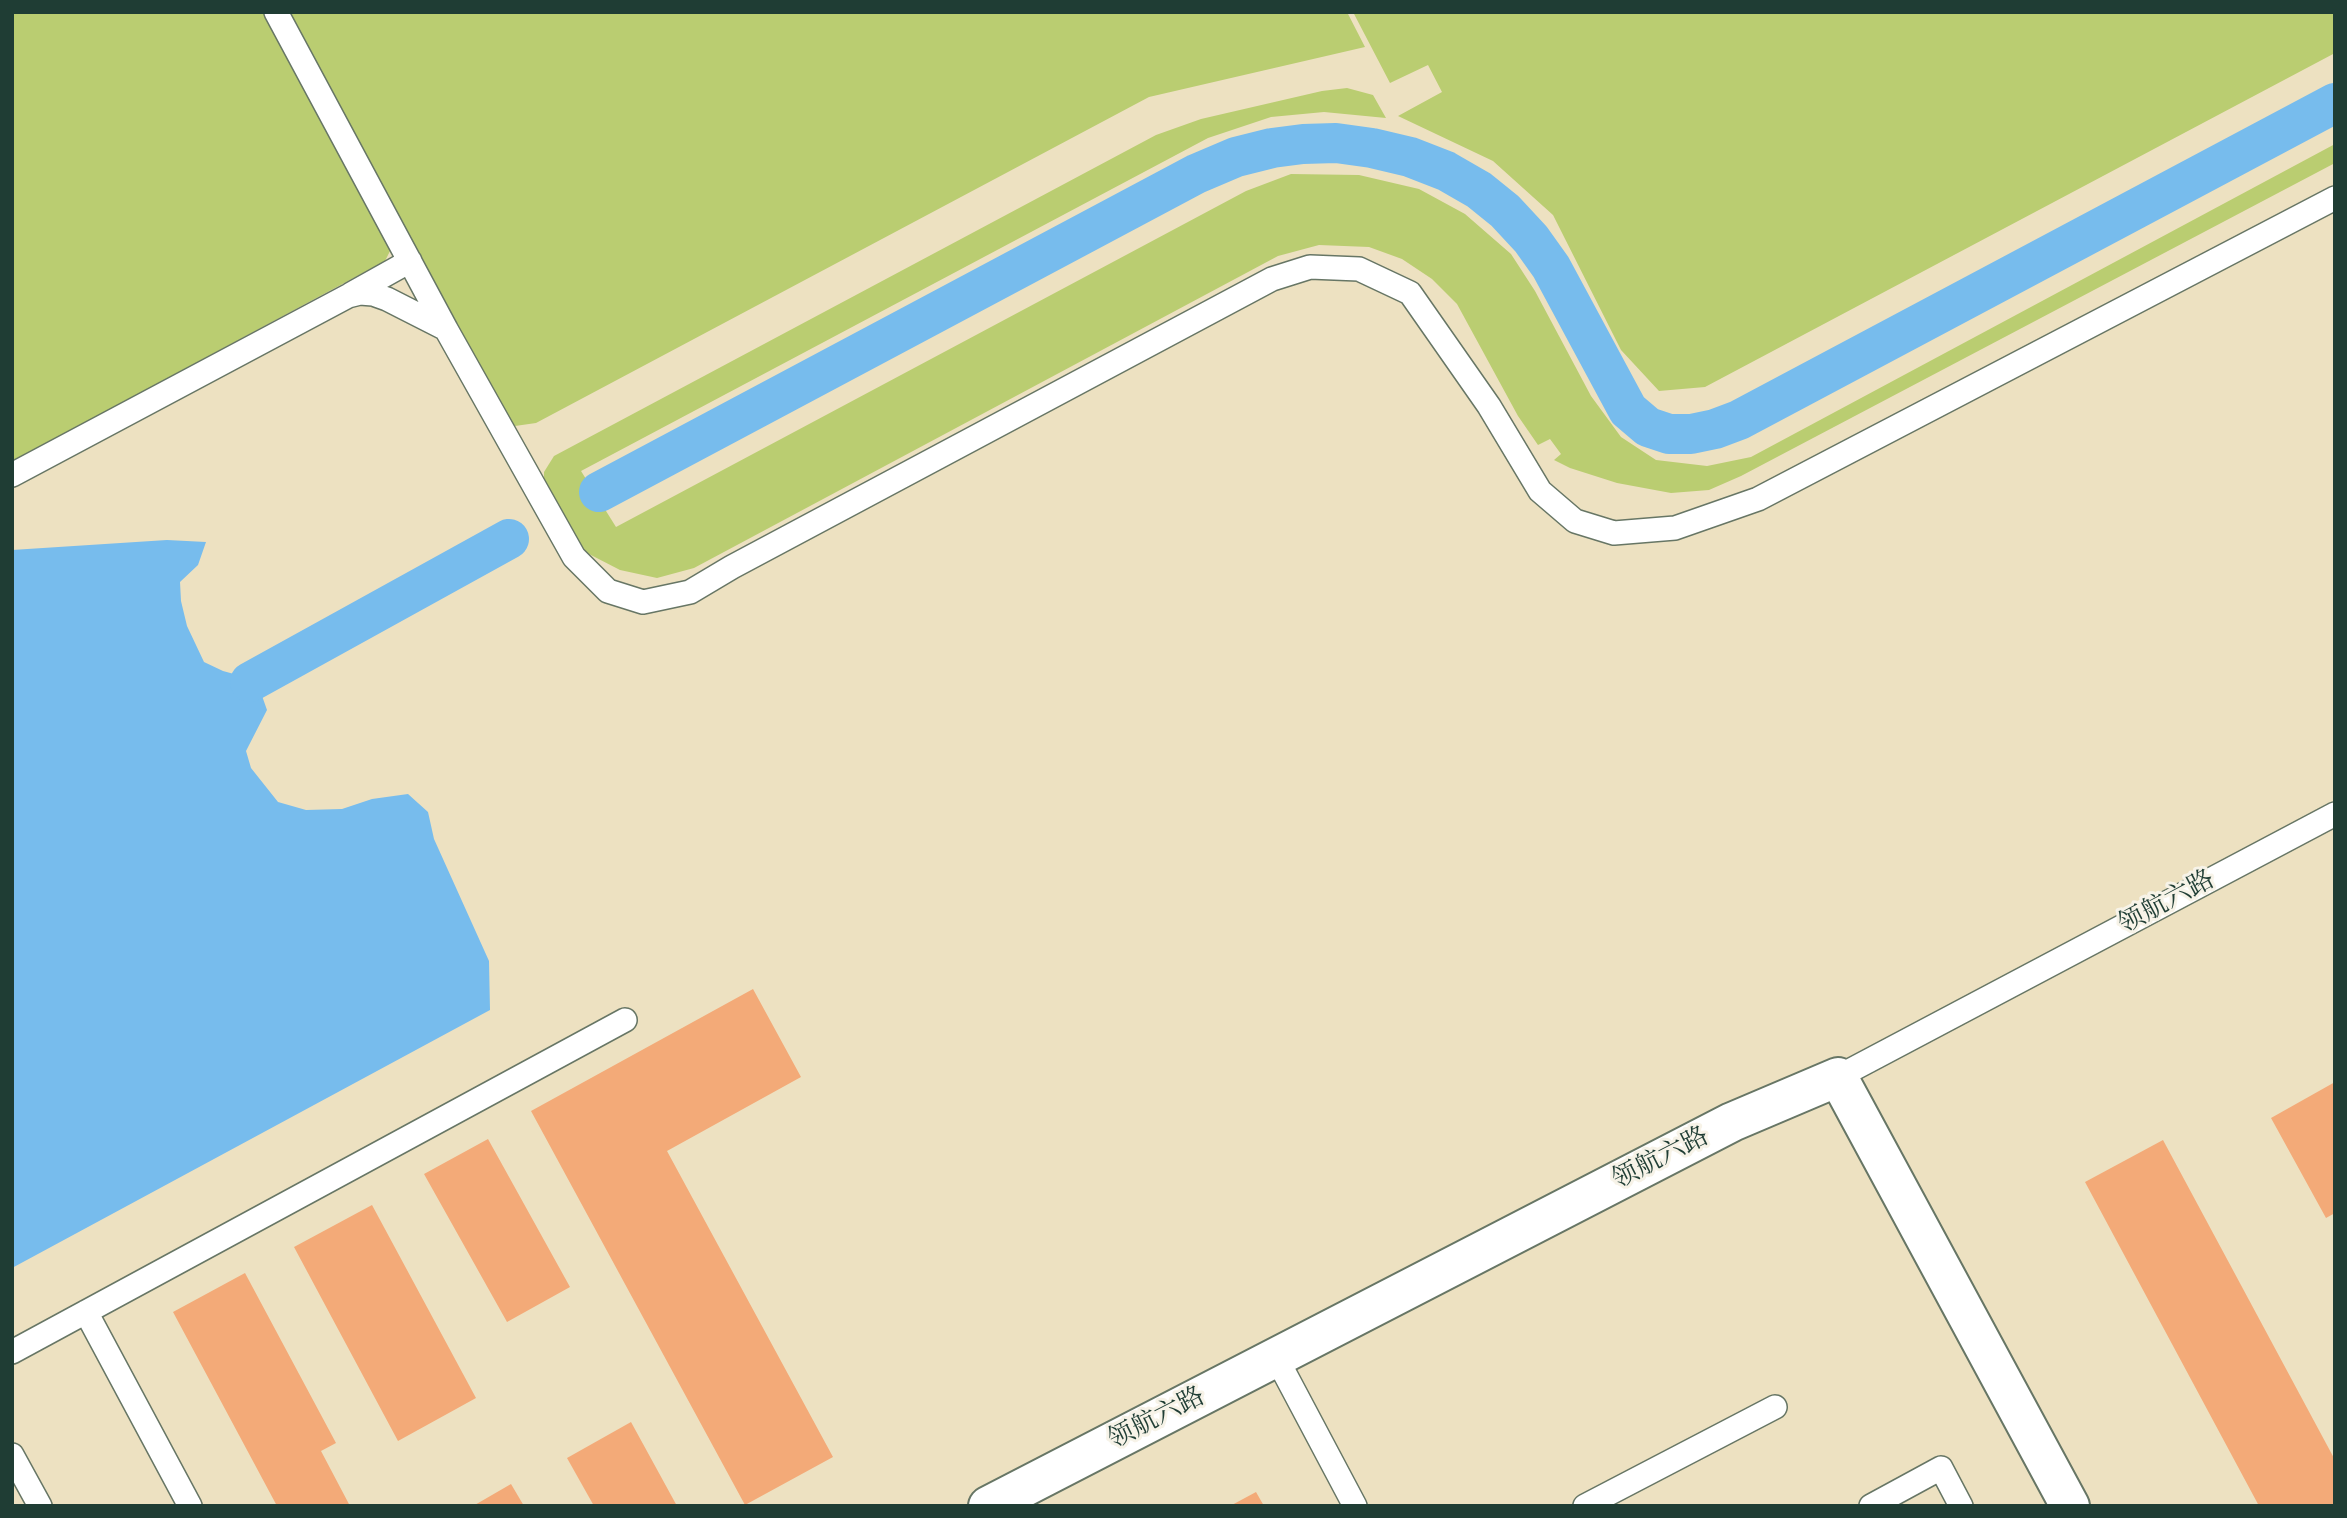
<!DOCTYPE html>
<html>
<head>
<meta charset="utf-8">
<style>
  body { margin:0 }
  #map { position:relative; width:2347px; height:1518px; overflow:hidden; background:#ede1c1; font-family:"Libre Bodoni",serif }
  canvas { display:block }
  .frame { position:absolute; inset:0; border:14px solid #1f3d34; pointer-events:none }
</style>
</head>
<body>
<div id="map">
<canvas width="2347" height="1518"></canvas>
<div class="frame"></div>
</div>
<script>
const c = document.querySelector('canvas').getContext('2d');
c.lineJoin = 'round';
function fill(path, color) { c.fillStyle = color; c.fill(path, 'evenodd'); }
const toPath = rows => new Path2D(rows.map(r => 'M' + r).join(''));
function trace(path, color, width, dash) { c.strokeStyle = color; c.lineWidth = width; c.lineCap = dash ? 'butt' : 'round'; c.setLineDash(dash || []); c.stroke(path); }
function write(font, color, halo, rows, align = 'center') {
  c.font = font + ' "Libre Bodoni","Noto Serif SC",serif'; c.lineWidth = 6; c.setLineDash([]); c.textBaseline = 'middle'; c.strokeStyle = halo; c.fillStyle = color; for (const [text, x, y, turn = 0] of rows) {
    c.save(); c.translate(x, y); c.rotate((+turn || 0) * Math.PI / 180); c.textAlign = isNaN(turn) ? turn : align; if (halo) c.strokeText(text, 0, 0); c.fillText(text, 0, 0); c.restore();
  }
}
const green = toPath([
  [12,12,265,12,391,249,385,261,12,462],
  [277,12,1347,12,1365,47,1149,97,536,423,508,427],
  [1353,12,2335,12,2335,53,1705,387,1659,391,1621,350,1553,215,1493,161,1398,116,1442,92,1428,65,1390,83],
  [1347,88,1373,95,1386,118,1324,112,1271,117,1208,138,581,471,616,527,1246,191,1291,174,1359,175,1419,189,1465,214,1511,254,1535,291,1591,396,1621,437,1656,460,1707,466,1751,457,2335,144,2335,163,1741,476,1709,490,1671,493,1617,483,1570,468,1554,460,1561,454,1550,439,1538,445,1518,416,1457,304,1432,279,1402,259,1369,247,1319,245,1278,256,694,568,657,578,620,570,587,553,574,539,544,489,544,472,554,456,1156,135,1201,119,1322,91]
]);
const water = toPath([
  [167,540,206,542,198,565,180,582,181,601,187,626,204,662,223,671,245,677,261,693,267,710,246,751,251,768,278,802,306,810,342,809,372,799,408,794,428,812,434,839,489,961,490,1010,12,1268,12,550]
]);
const canal = toPath([
  [599,492,1196,174,1236,157,1272,148,1303,144,1336,143,1372,148,1410,157,1446,171,1479,190,1505,211,1531,239,1551,267,1628,410,1648,427,1669,434,1691,434,1715,429,1739,420,2335,103],
  [250,682,509,539]
]);
const building = toPath([
  [753,989,801,1077,667,1151,833,1457,745,1505,531,1111],
  [2335,1082,2335,1213,2326,1218,2271,1118],
  [488,1139,570,1287,507,1322,424,1174],
  [2163,1140,2335,1460,2335,1506,2259,1506,2085,1182],
  [372,1205,476,1398,398,1441,294,1247],
  [245,1273,336,1443,321,1451,350,1506,277,1506,173,1312],
  [631,1422,677,1506,594,1506,567,1458],
  [511,1484,524,1506,473,1506],
  [1256,1492,1264,1506,1230,1506]
]);
const lane = toPath([
  [276,12,446,329],
  [351,294,410,261],
  [12,475,348,296,360,293,373,294,387,299,446,329,574,557,608,591,643,602,690,592,732,567,1272,279,1310,267,1359,269,1410,293,1489,406,1540,491,1575,521,1614,533,1675,528,1758,499,2335,198],
  [1838,1077,2335,814],
  [86,1312,190,1506],
  [12,1352,625,1020],
  [1276,1357,1355,1506],
  [12,1455,40,1506],
  [1585,1506,1775,1407],
  [1871,1506,1941,1468,1961,1506]
]);
const street = toPath([
  [988,1506,1732,1122,1838,1077,2070,1506]
]);
const streetNames = [
  ["领航六路",2167,903,-28],
  ["领航六路",1661,1159,-27],
  ["领航六路",1157,1419,-27]
];
fill(green, '#bacd71');
fill(water, '#77bced');
trace(canal, '#77bced', 40);
fill(building, '#f3aa78');
trace(lane, '#677665', 26);
trace(street, '#677665', 42);
trace(lane, '#fff', 23);
trace(street, '#fff', 38);
write('26px', '#1f3d34', '#f7f3e8', streetNames);
</script>
</body>
</html>
